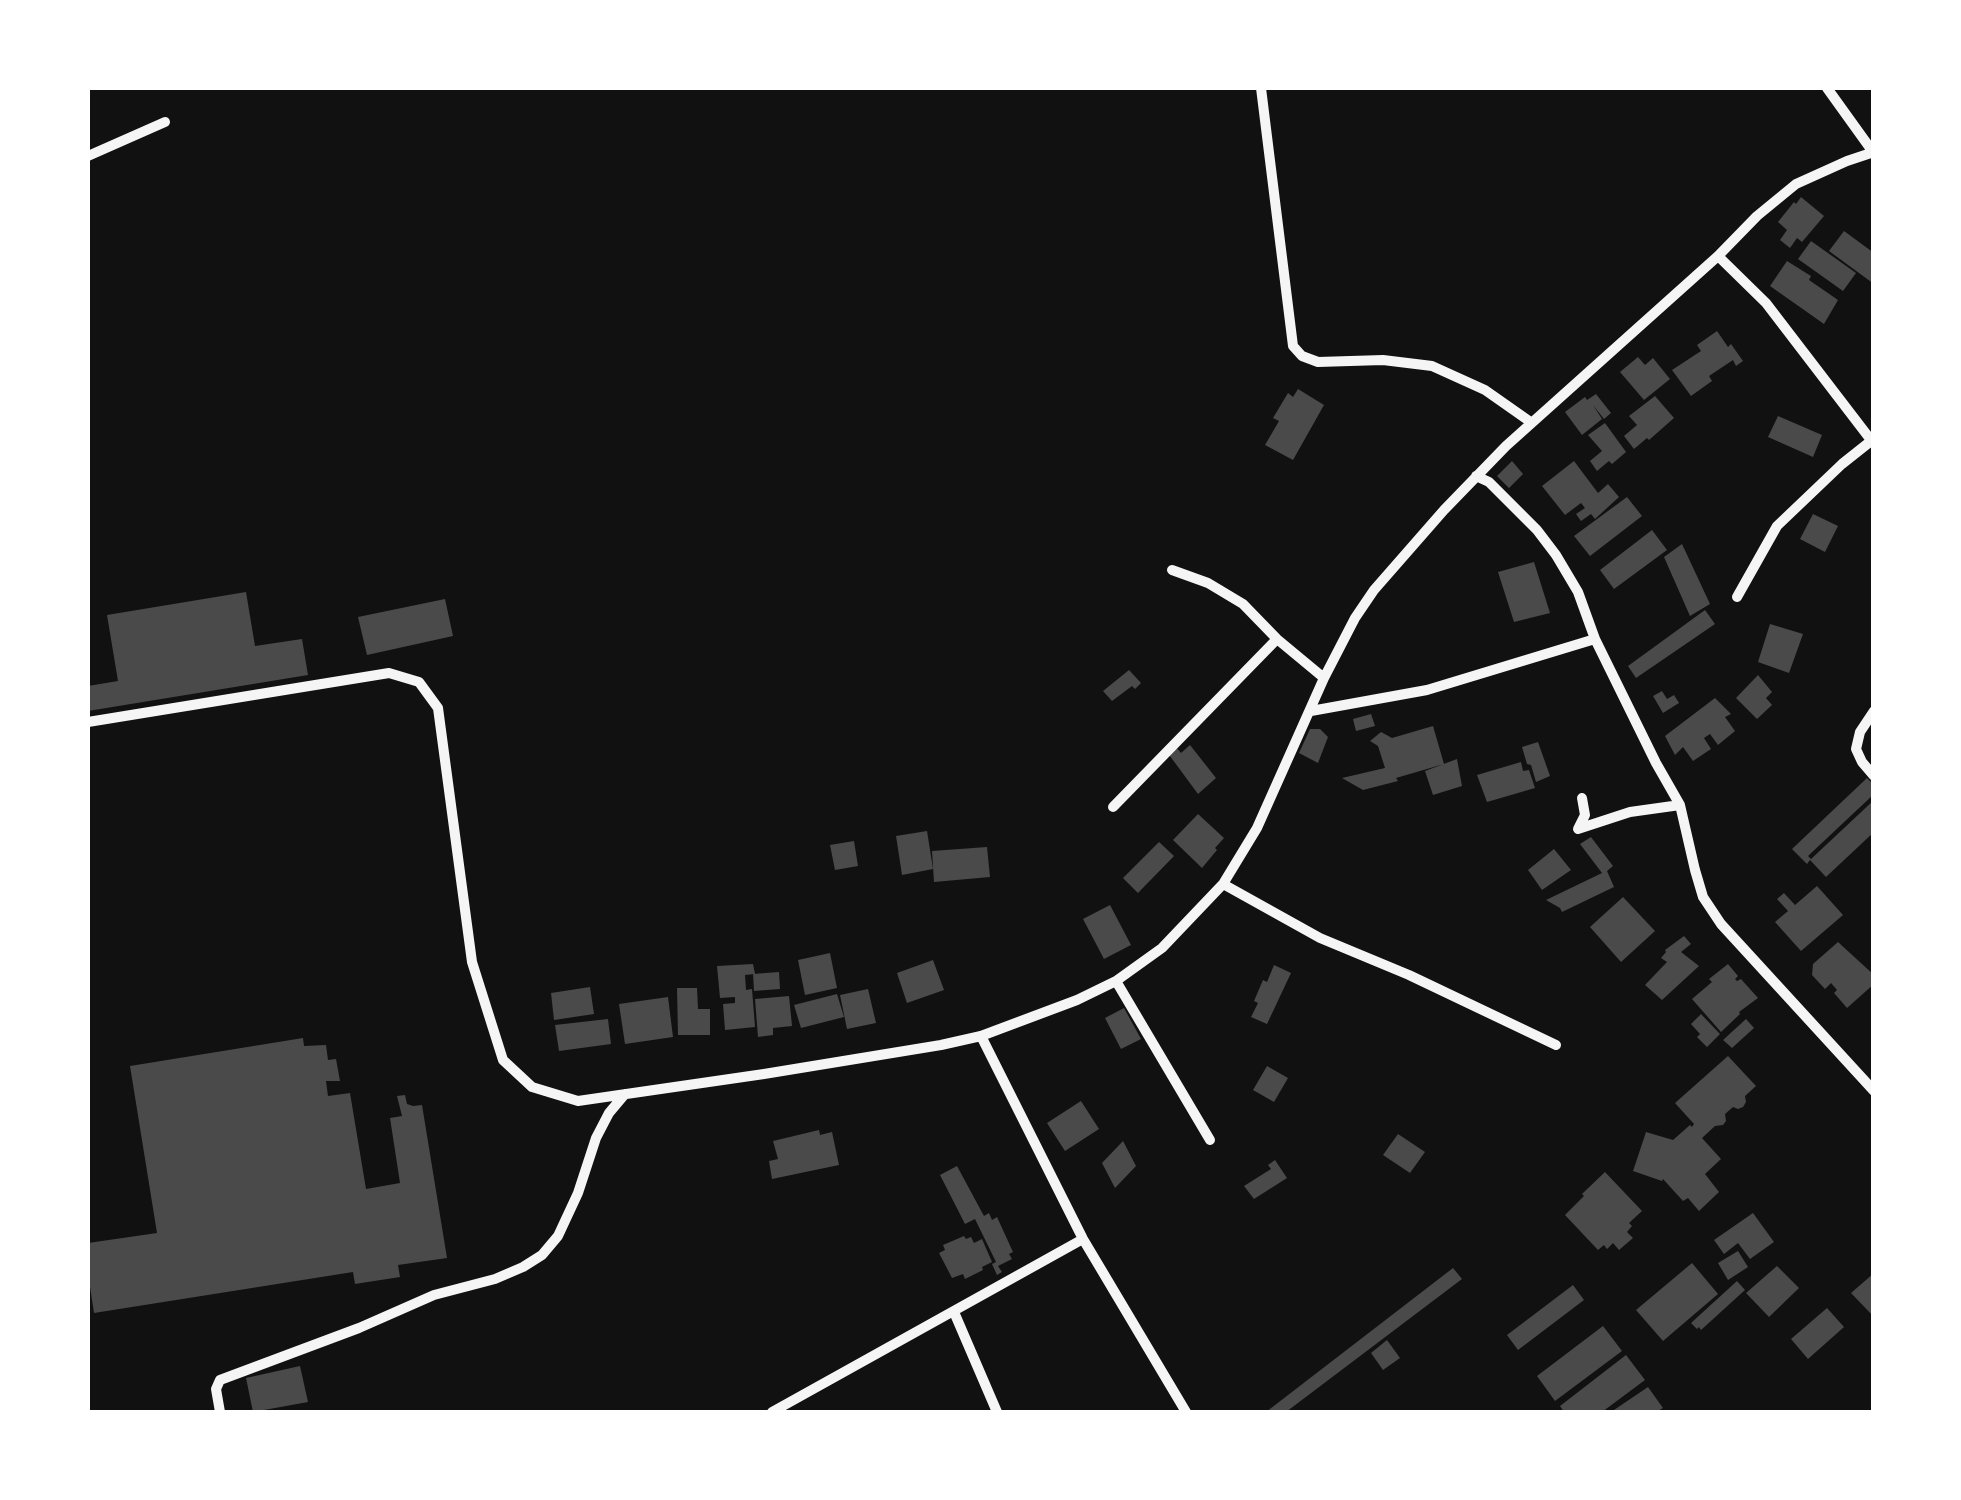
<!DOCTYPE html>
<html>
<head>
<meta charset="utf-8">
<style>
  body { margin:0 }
  #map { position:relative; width:1961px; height:1500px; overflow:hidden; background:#111; font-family:"Public Sans",sans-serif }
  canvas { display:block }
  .frame { position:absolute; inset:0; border:90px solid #fff; pointer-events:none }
</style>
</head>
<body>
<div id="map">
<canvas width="1961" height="1500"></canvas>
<div class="frame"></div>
</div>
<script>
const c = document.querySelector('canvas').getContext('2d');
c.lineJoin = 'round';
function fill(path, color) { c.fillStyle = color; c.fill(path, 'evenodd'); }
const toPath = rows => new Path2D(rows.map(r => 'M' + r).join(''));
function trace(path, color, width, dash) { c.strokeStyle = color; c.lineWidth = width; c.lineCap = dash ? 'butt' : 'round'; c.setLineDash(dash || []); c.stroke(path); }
const building = toPath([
  [1801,197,1824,216,1802,242,1797,238,1790,248,1780,240,1787,230,1778,222,1794,202,1796,204],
  [1844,231,1874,253,1874,284,1829,251],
  [1811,241,1856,273,1843,291,1798,259],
  [1787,261,1811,276,1809,280,1838,300,1824,324,1770,286],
  [1717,331,1728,347,1731,344,1743,361,1736,366,1733,360,1709,376,1712,381,1691,396,1672,370,1701,351,1697,345],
  [1638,357,1645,365,1653,358,1670,379,1644,400,1620,372],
  [1298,389,1324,405,1293,460,1265,445,1279,421,1273,418,1288,393,1293,397],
  [1596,394,1611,413,1604,419,1593,405,1602,419,1582,435,1565,412,1585,397,1587,400],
  [1655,396,1674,418,1649,440,1647,438,1634,449,1624,436,1637,425,1629,416],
  [1778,416,1822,435,1813,457,1768,437],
  [1605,423,1626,452,1612,464,1609,461,1597,471,1590,461,1602,451,1588,435],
  [1512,461,1523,474,1509,488,1497,476],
  [1574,461,1598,493,1608,484,1619,497,1595,519,1591,514,1581,521,1576,514,1585,508,1581,503,1565,515,1542,486],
  [1627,497,1642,516,1590,556,1574,536],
  [1813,514,1838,526,1825,552,1800,539],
  [1652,530,1667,550,1614,589,1600,570],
  [1682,544,1710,604,1690,616,1664,557],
  [1534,562,1550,613,1514,622,1498,572],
  [246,592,255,646,302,639,308,675,88,711,88,686,118,681,107,615],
  [445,599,453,636,367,655,358,617],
  [1705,610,1715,624,1636,678,1628,666],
  [1770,624,1803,634,1789,673,1758,662],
  [1129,670,1141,683,1135,689,1132,686,1112,701,1103,691],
  [1758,675,1772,692,1766,698,1772,705,1757,719,1736,698],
  [1662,691,1667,699,1674,695,1679,703,1663,713,1653,696],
  [1715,698,1731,714,1725,717,1735,731,1718,745,1710,734,1704,738,1711,749,1693,761,1683,747,1675,755,1665,736],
  [1371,714,1375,726,1356,731,1353,719],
  [1433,726,1444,764,1396,778,1398,781,1363,790,1342,778,1385,768,1378,746,1370,741,1381,732,1392,738],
  [1310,729,1320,729,1328,737,1318,763,1299,753],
  [1538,742,1550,776,1536,782,1531,765,1527,764,1522,747],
  [1190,745,1216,778,1198,794,1167,752,1175,746,1181,753],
  [1457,759,1462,786,1433,795,1425,771],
  [1521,762,1523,771,1529,770,1535,788,1487,802,1477,775],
  [1867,778,1874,785,1874,794,1808,856,1811,859,1874,800,1874,832,1826,877,1810,860,1807,864,1792,849],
  [1198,814,1224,838,1215,848,1217,850,1202,868,1173,840],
  [927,831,933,869,902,875,896,836],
  [1591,837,1613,866,1607,871,1614,887,1562,912,1560,908,1546,900,1602,873,1580,844],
  [854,841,858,866,835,870,830,845],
  [1159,842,1174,856,1138,893,1123,878],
  [987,847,990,877,934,882,932,851],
  [1554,849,1571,870,1542,890,1528,870],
  [1817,886,1843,915,1801,951,1775,922,1788,911,1777,899,1784,893,1795,905],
  [1623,897,1655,931,1621,962,1590,927],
  [1110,905,1131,945,1104,959,1083,919],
  [1684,936,1691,944,1681,952,1699,966,1662,1000,1645,985,1667,962,1661,958,1666,952,1665,950],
  [1838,942,1874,975,1874,984,1847,1008,1834,993,1837,990,1831,983,1825,989,1812,975,1813,964],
  [830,953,837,988,805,995,798,960],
  [933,960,944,990,907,1003,897,973],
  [753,964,755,974,745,975,746,990,752,989,755,1027,725,1030,723,1004,735,1003,735,997,720,998,717,966],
  [1728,964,1738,976,1735,979,1737,981,1741,979,1758,998,1739,1012,1740,1014,1721,1032,1692,999,1712,982,1709,979],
  [1274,965,1291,973,1267,1024,1251,1017,1258,1003,1254,1001,1263,980,1267,982],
  [779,972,780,989,754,991,753,974],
  [590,987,594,1014,554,1020,551,993],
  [677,988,697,988,698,1009,710,1009,710,1035,678,1035],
  [868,989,876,1023,847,1029,840,995],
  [837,994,844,1017,801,1028,794,1005],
  [789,996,792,1026,773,1028,773,1035,758,1037,755,999],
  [668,997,673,1037,625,1044,619,1004],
  [1124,1008,1141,1039,1121,1049,1105,1018],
  [1701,1014,1720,1034,1707,1047,1697,1037,1700,1034,1691,1024],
  [608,1019,611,1044,559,1051,555,1025],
  [1746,1019,1754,1028,1732,1048,1723,1040],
  [303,1038,304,1046,326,1045,328,1060,336,1059,340,1081,326,1081,328,1096,350,1093,366,1189,400,1183,390,1118,402,1116,397,1096,405,1095,407,1104,413,1106,422,1105,447,1258,398,1265,400,1277,355,1284,353,1272,94,1313,88,1274,88,1243,157,1233,130,1066],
  [1728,1056,1756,1086,1745,1096,1746,1102,1743,1107,1738,1109,1733,1107,1725,1114,1726,1121,1723,1125,1715,1126,1702,1138,1721,1159,1705,1174,1719,1192,1699,1211,1688,1198,1683,1201,1663,1179,1662,1181,1633,1171,1646,1132,1673,1140,1690,1125,1692,1127,1694,1124,1675,1103],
  [1267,1066,1288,1078,1274,1102,1253,1090],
  [1081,1101,1099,1129,1065,1151,1047,1123],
  [819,1130,820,1135,832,1132,839,1165,772,1179,769,1161,778,1159,773,1141],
  [1398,1134,1425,1152,1410,1173,1383,1155],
  [1123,1141,1136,1166,1115,1188,1102,1163],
  [1275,1160,1287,1178,1254,1199,1244,1186,1271,1169,1268,1165],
  [957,1166,984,1216,989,1213,992,1220,997,1217,1013,1252,1009,1254,1012,1259,998,1266,1002,1272,997,1275,992,1264,996,1262,975,1219,965,1224,940,1175],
  [1605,1172,1642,1211,1629,1223,1632,1226,1627,1232,1633,1238,1619,1250,1613,1243,1607,1249,1604,1245,1598,1250,1565,1215,1584,1196,1582,1194],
  [1753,1213,1774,1242,1750,1259,1738,1243,1724,1254,1714,1240],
  [964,1236,966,1239,971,1237,974,1243,982,1239,992,1262,982,1267,983,1270,965,1279,963,1274,952,1278,939,1253,945,1250,943,1245],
  [1738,1251,1748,1267,1728,1280,1718,1263],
  [1692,1263,1718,1294,1663,1341,1636,1310],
  [1777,1266,1799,1288,1769,1317,1746,1293],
  [1453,1268,1462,1279,1286,1412,1266,1412],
  [1874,1273,1874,1317,1851,1293],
  [1737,1281,1745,1290,1701,1330,1699,1327,1697,1329,1691,1323],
  [1573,1285,1584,1300,1518,1350,1507,1335],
  [1827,1308,1844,1327,1808,1359,1791,1339],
  [1603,1326,1622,1351,1555,1401,1537,1376],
  [1387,1340,1400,1358,1383,1370,1371,1353],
  [1626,1355,1645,1380,1602,1412,1564,1412,1560,1406],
  [300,1366,308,1402,253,1412,246,1378],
  [1648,1387,1663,1408,1656,1412,1611,1412]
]);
const minor = toPath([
  [1261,88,1293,346,1302,356,1318,362,1383,360,1432,366,1485,390,1532,423],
  [1827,88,1873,152],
  [88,156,165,122],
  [1718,256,1766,303,1874,444],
  [1476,476,1489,482,1537,530,1556,555,1578,592,1595,639,1656,763,1680,805,1695,870,1703,897,1721,924,1874,1091],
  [1172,570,1208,583,1243,604,1277,639,1324,678],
  [1737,597,1777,526,1842,464,1871,441],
  [1311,711,1427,690,1595,639],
  [1874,711,1860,732,1856,749,1862,762,1874,776],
  [88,722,389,673,419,682,438,708,472,962,503,1060,532,1087,578,1101,764,1074,941,1045,981,1036,1077,1000,1116,981,1162,948,1223,884,1257,828,1324,678,1355,618,1374,590,1444,510,1506,446,1718,256,1757,216,1796,184,1847,161,1874,152],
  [1582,798,1585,815,1578,829,1630,812,1680,805],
  [1113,807,1277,639],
  [1223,884,1320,938,1409,975,1556,1045],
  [1116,981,1210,1140],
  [981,1036,1083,1239,1186,1412],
  [954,1312,997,1412],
  [220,1412,216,1389,220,1380,359,1328,434,1295,495,1279,523,1267,542,1255,558,1236,578,1193,596,1138,609,1113,625,1094],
  [772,1412,1083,1239]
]);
fill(building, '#4a4a4a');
trace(minor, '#f5f5f5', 10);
</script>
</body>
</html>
